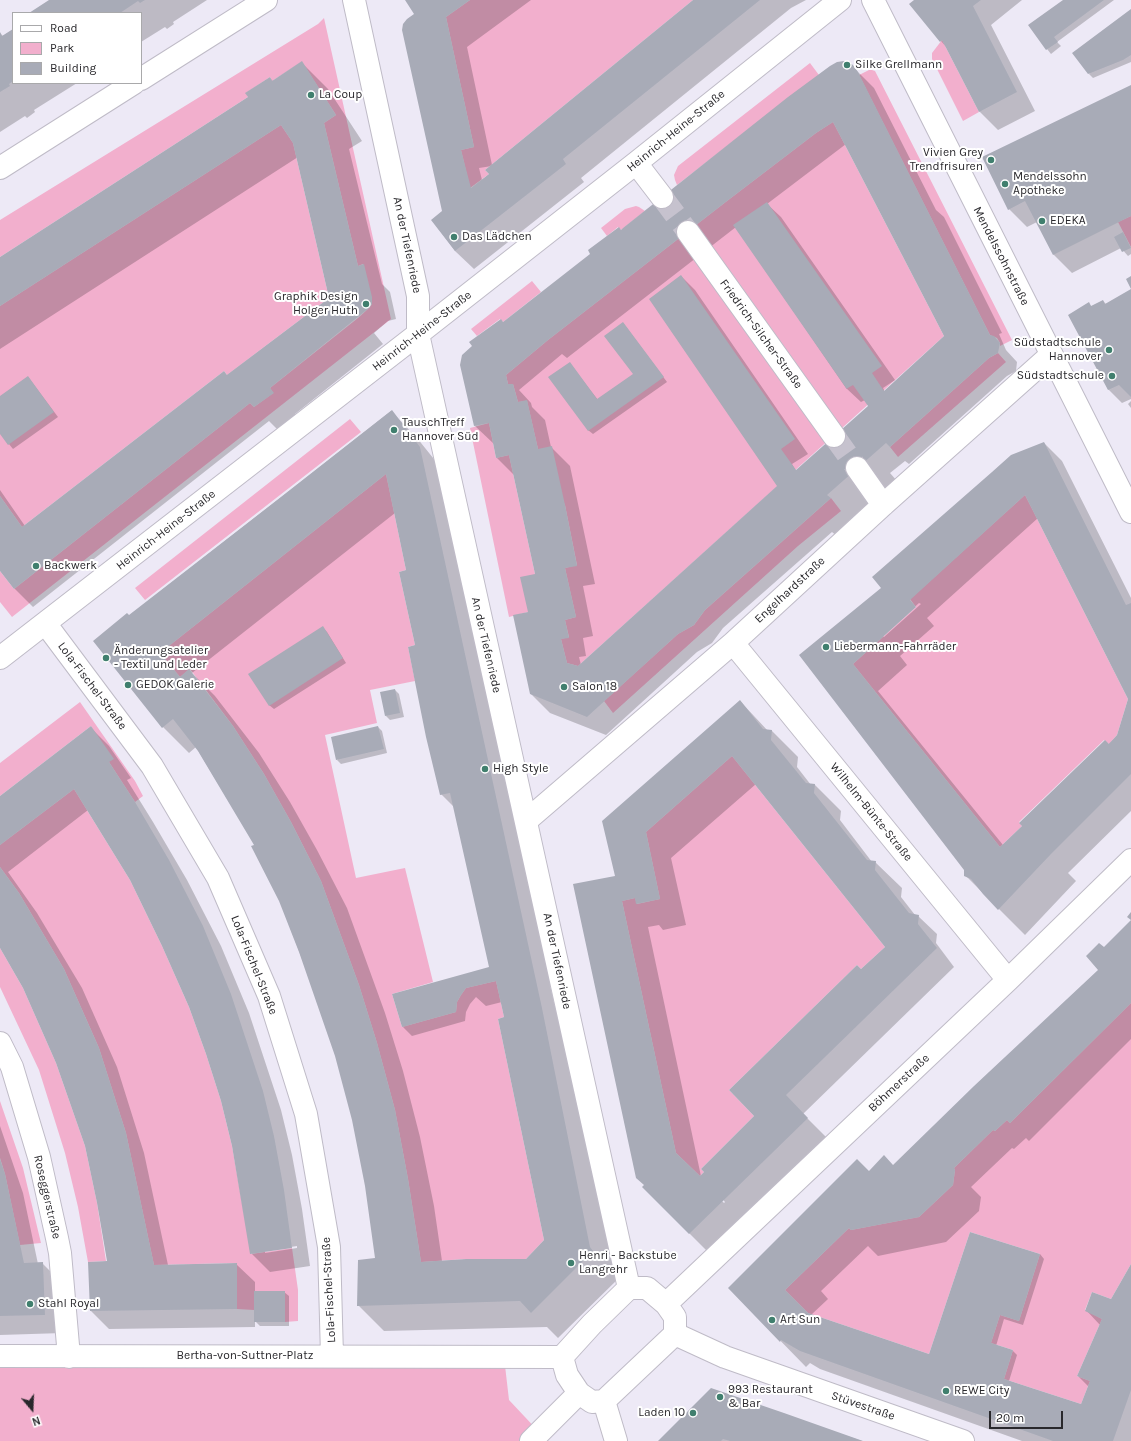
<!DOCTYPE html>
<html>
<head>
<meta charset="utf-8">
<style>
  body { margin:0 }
  #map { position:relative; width:1131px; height:1441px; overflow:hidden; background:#ede9f6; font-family:Karla,sans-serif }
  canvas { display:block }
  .legend { position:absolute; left:12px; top:12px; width:130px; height:72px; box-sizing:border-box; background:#fff; border:1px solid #a9a9ab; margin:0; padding:5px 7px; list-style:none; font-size:12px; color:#29282c }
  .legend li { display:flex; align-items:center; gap:8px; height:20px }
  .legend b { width:20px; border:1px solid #a9a9ab }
  .north { position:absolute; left:12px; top:1389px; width:40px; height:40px; -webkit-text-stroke:3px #fff; paint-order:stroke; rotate:161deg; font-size:11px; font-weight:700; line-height:16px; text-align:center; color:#29282c }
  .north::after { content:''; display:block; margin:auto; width:14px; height:18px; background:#29282c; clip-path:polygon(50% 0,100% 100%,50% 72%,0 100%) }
  .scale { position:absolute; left:989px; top:1411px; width:74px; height:18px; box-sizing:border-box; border:2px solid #29282c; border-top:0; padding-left:5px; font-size:12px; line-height:14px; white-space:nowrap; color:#29282c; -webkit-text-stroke:3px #fff; paint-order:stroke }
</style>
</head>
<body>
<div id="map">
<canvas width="1131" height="1441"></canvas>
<ul class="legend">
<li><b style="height:5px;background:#fff"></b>Road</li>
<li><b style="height:11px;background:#f2afcd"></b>Park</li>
<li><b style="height:11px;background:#a8abb7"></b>Building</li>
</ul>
<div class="north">N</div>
<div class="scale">20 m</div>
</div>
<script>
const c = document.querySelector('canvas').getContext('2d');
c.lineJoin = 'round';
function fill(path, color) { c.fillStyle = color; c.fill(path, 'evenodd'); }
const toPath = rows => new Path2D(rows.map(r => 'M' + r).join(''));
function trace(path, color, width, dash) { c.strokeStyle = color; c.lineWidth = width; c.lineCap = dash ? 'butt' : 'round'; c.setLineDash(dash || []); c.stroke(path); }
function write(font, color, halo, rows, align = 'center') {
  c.font = font + ' Karla,sans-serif'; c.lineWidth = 4; c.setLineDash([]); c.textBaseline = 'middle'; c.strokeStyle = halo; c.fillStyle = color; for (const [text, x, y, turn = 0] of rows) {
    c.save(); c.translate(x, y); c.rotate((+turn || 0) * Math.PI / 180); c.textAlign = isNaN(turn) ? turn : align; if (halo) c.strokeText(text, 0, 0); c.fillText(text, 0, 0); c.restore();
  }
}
const green = toPath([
  [470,0,693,0,485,170,489,174,470,188,461,150,474,147,446,17],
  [324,18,391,319,12,617,0,602,0,571,14,589,250,403,254,407,273,393,270,388,358,318,369,308,372,304,363,264,358,266,324,123,336,115,302,62,272,81,270,77,246,93,248,97,0,257,0,220,318,24],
  [942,40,979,112,963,121,932,59,932,53],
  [810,63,819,75,677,185,675,180,674,175,678,166],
  [869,70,872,70,875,71,1012,340,1000,346,1000,343,997,338,990,335,859,75],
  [833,122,944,336,578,666,567,663,561,639,569,637,565,620,576,617,565,568,577,565,565,505,538,449,527,401,518,402,513,384,508,384,506,375,548,340,727,201,816,133],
  [281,125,293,143,329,298,227,375,224,371,22,527,0,496,0,306],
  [636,206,639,207,645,211,621,230,618,227,607,236,601,228,625,209],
  [1131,216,1131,247,1118,222],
  [532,281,541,292,503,322,500,319,477,336,471,329],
  [998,353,1006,362,898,457,890,447,989,358],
  [350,419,361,432,145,600,135,588],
  [489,423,496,458,509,455,535,574,528,612,509,617,470,428],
  [386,474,406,570,399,572,415,645,408,647,415,681,370,690,377,723,325,735,356,878,405,868,433,982,392,994,402,1027,456,1012,457,1002,461,995,466,988,496,981,504,1017,498,1019,544,1240,526,1259,466,1259,421,1262,408,1179,395,1110,377,1043,359,985,321,881,291,822,264,774,233,726,190,669,180,677,160,653],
  [1025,495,1128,699,1117,735,1109,744,1104,740,1019,822,1022,826,1000,847,853,664,916,607,910,599],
  [831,498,841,511,798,546,613,713,604,701,678,634,694,625,705,610],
  [80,702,135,781,143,796,135,802,109,762,91,726,0,796,0,763],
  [732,756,885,947,861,969,857,965,729,1090,754,1116,701,1169,704,1172,700,1176,676,1153,622,901,635,898,637,904,660,899,646,832],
  [74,789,130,880,162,946,189,1007,206,1054,221,1101,232,1146,251,1254,292,1248,298,1290,298,1321,285,1322,284,1291,254,1291,254,1310,237,1309,236,1263,154,1265,126,1133,99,1048,64,969,19,893,0,867,0,845],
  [0,948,23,988,56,1063,85,1146,97,1203,106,1261,88,1262,78,1207,65,1153,39,1070,0,987],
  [1131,1003,1131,1264,1111,1299,1092,1292,1085,1310,1102,1319,1077,1376,1090,1381,1081,1404,1004,1379,1013,1350,991,1343,1000,1315,1019,1321,1040,1254,970,1232,929,1354,808,1313,785,1290,849,1228,851,1230,919,1217,953,1185,955,1170,954,1168,993,1130,995,1131,1007,1120,1010,1123],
  [0,1101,23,1168,41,1243,20,1245,5,1174,0,1158],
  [0,1355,504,1357,509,1400,540,1433,531,1441,0,1441]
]);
const shadow = toPath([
  [51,0,207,0,173,22,174,24,167,29,165,27,141,42,141,13,31,13],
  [406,0,531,0,467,47,492,165,695,0,806,0,791,8,581,178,584,182,474,269,455,251,432,220,443,212,416,14],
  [492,166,490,174,482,180,479,168],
  [915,0,1022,0,991,25,1035,111,998,130,980,112,947,48,941,41],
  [1065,0,1114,0,1057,42,1061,46,1051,54,1047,49],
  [1131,10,1131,62,1093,78,1089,74],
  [13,30,13,83,77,83,34,110,35,112,27,118,25,116,0,132,0,33,3,36],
  [302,63,328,89,362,141,349,149,382,284,390,292,396,319,388,321,374,333,383,344,295,414,299,419,281,433,269,421,33,607,14,588,0,570,0,490,25,526,330,298,298,157,0,349,0,258,249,97,270,78,273,81],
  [855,69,874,88,936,210,944,217,1002,333,999,334,1006,350,1017,362,1016,371,1007,376,909,464,905,461,890,473,897,481,840,539,832,532,723,628,712,643,697,652,606,735,550,713,531,694,529,613,536,575,515,476,497,458,494,444,475,426,503,323,621,231],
  [846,144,945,337,885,392,883,388,895,380,781,217,767,204],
  [736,227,846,388,861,402,865,400,869,406,796,471,792,464,808,454,695,290,681,276,779,486,581,665,579,657,586,656,583,638,593,636,583,586,595,584,570,466,551,447,545,420,532,407,531,403,519,390,562,354,567,358],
  [1131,87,1131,254,1128,256,1121,248,1072,273,1054,255,1037,222,1027,227,1009,209],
  [1131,291,1131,399,1122,403,1108,389,1089,304,1092,307,1103,301,1106,304],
  [623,323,667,382,593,434,588,430,570,364,598,400,634,374],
  [28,377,58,417,13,449,0,433,0,397],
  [1131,401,1131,408,1128,404],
  [391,411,417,438,446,474,556,983,550,985,560,1028,568,1035,619,1278,558,1338,547,1327,384,1331,358,1305,376,1259,366,1186,353,1119,336,1055,318,1001,280,901,255,845,196,747,189,753,163,727,129,616],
  [395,513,407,571,416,646,441,794,455,808,491,968,394,995,403,1027,412,1036,465,1021,466,1012,470,1004,476,997,486,1006,502,1002,506,1018,545,1241,526,1260,442,1261,434,1206,420,1137,403,1071,385,1013,347,908,317,850,290,802,259,753,215,696,192,673],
  [1044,443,1062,461,1131,598,1131,811,1068,873,1076,881,1025,935,965,875,966,870,800,655,883,589],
  [1038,518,1129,699,1118,735,1003,845,878,691,907,665,900,656,934,626,927,618],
  [919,603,921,604,884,637,883,636],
  [323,628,327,632,346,663,274,709,269,705],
  [395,690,399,694,404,717,390,720,386,716],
  [740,701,768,731,772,731,798,757,797,767,811,785,815,785,841,811,840,820,872,862,875,862,902,888,901,897,915,915,918,916,937,934,936,943,954,967,803,1114,826,1137,741,1220,716,1260,643,1187,645,1185,617,877,603,821],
  [756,784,886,947,861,970,756,1116,701,1176,725,1202,724,1203,702,1181,648,927,659,925,663,930,686,925,671,858],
  [378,727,382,731,387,753,341,764,337,760],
  [91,728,109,746,131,778,127,780,153,822,187,880,221,946,249,1013,281,1110,292,1155,302,1209,310,1266,270,1272,251,1253,233,1146,222,1100,207,1053,190,1007,163,945,131,879,88,810,8,872,37,913,82,988,117,1067,144,1153,168,1265,236,1264,255,1282,255,1292,284,1292,289,1296,289,1326,260,1326,255,1321,255,1327,109,1329,91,1311,108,1261,98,1203,86,1146,57,1063,24,988,0,946,0,797],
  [297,1246,297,1248,265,1253,265,1251],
  [1131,922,1131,1039,1029,1141,1026,1138,1014,1149,1012,1148,971,1187,981,1197,979,1211,946,1242,878,1256,868,1246,821,1291,828,1299,811,1315,929,1355,1040,1254,1044,1259,1023,1325,1004,1319,996,1346,1013,1351,1017,1355,1009,1381,1082,1406,1089,1387,1078,1376,1100,1325,1086,1310,1112,1300,1131,1266,1131,1441,1022,1441,820,1369,810,1363,806,1367,729,1288,869,1173,894,1166,1099,970,1104,949],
  [0,1126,23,1193,38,1264,42,1263,61,1282,63,1333,0,1335],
  [711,1390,862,1441,660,1441]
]);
const building = toPath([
  [49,0,145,0,140,3,138,1,120,13,29,13],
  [405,0,470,0,446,17,474,147,461,150,471,188,489,174,485,170,693,0,760,0,563,159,566,164,455,251,431,220,442,211,402,30,403,24,407,19,414,14],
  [914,0,981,0,973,6,1017,92,979,112,942,40,940,42,909,4],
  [1063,0,1104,0,1054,37,1058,42,1046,50,1028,25],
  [1131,9,1131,55,1123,60,1088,74,1072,53],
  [13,29,13,81,9,84,10,86,0,92,0,32,2,36],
  [302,61,336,115,324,123,358,266,364,264,372,297,372,304,369,308,270,388,274,393,254,407,250,403,14,589,0,571,0,496,22,527,224,371,227,375,329,298,293,143,281,125,0,306,0,257,248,97,245,93,270,77,272,81],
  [844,61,847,61,853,65,858,72,990,335,994,336,1000,343,998,353,989,358,890,447,886,443,827,495,831,498,705,610,694,625,678,634,587,717,530,694,513,615,528,612,520,577,535,574,509,455,496,458,489,423,474,426,460,365,462,355,472,346,469,342,501,319,503,322,590,254,588,250,619,227,621,230,623,228,788,97,830,66,837,62],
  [833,122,944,336,884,391,872,373,882,366,767,202,733,225,846,388,846,389,853,385,868,406,796,470,781,449,795,439,681,275,649,299,777,486,578,666,567,663,561,639,569,638,565,620,576,617,565,568,577,566,565,505,552,446,538,449,527,400,518,402,513,384,508,384,506,375,548,340,727,201,816,133],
  [1131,85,1131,216,1053,255,1025,201,1008,210,982,157],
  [1123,232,1131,248,1122,252,1114,237],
  [1131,276,1131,289,1126,279],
  [1131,289,1131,397,1119,385,1108,390,1068,315,1089,302,1091,306,1103,300,1105,304],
  [623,322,664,377,588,431,548,377,570,362,597,399,633,374,604,336],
  [28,376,54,412,8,445,0,434,0,396],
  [392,410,420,447,542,1008,590,1247,593,1251,531,1313,520,1301,357,1306,358,1260,375,1258,365,1186,352,1120,335,1056,299,952,279,901,251,846,254,845,198,751,173,719,162,728,93,641,127,613,129,615,285,494],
  [386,474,406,570,399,572,415,645,408,647,426,737,440,795,450,793,489,967,392,994,402,1027,456,1012,457,1002,461,995,466,988,496,981,504,1017,498,1019,544,1240,526,1259,466,1259,421,1262,408,1179,395,1110,377,1043,359,985,321,881,291,822,264,774,233,726,189,669,180,677,160,653],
  [1044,442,1126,605,1131,603,1131,774,1051,854,998,910,983,894,971,879,964,876,964,870,799,655,881,588,872,577,992,472,1011,455],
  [1025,495,1128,699,1117,735,1109,744,1105,740,1019,823,1022,826,1000,847,853,664,916,607,910,600],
  [323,626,343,658,269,706,248,674],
  [395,689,400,713,385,716,380,692],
  [740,700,763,729,772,730,771,740,806,783,815,784,814,793,867,860,876,861,875,870,909,913,919,915,918,924,937,948,786,1095,808,1118,689,1234,642,1187,644,1185,636,1178,573,884,615,876,602,821],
  [732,756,885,947,861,969,857,965,729,1090,754,1116,701,1169,704,1172,700,1176,676,1153,622,901,635,898,636,904,660,899,646,832],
  [91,726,114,759,109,762,135,802,169,860,203,926,231,994,263,1091,274,1136,284,1190,292,1248,250,1254,232,1146,221,1101,206,1054,189,1007,162,946,130,880,74,789,0,845,0,796],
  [378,726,384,749,336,760,331,737],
  [0,867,19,893,64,969,99,1048,126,1133,154,1265,237,1263,237,1309,90,1311,88,1262,107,1261,97,1203,85,1146,56,1063,23,988,0,948],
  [1131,912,1131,1003,1010,1123,1007,1120,995,1131,993,1130,954,1168,955,1170,953,1185,919,1217,851,1230,849,1228,785,1290,808,1313,929,1354,970,1232,1040,1254,1019,1321,1000,1315,991,1343,1013,1350,1004,1379,1081,1404,1090,1381,1077,1376,1102,1319,1085,1311,1092,1292,1111,1299,1131,1264,1131,1390,1113,1441,1053,1441,800,1351,781,1340,780,1342,728,1288,857,1159,869,1171,884,1155,893,1165,974,1086,1098,970,1086,956,1099,943,1104,947,1131,920,1127,917],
  [0,1159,5,1174,24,1263,43,1262,45,1315,0,1316],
  [254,1291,285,1291,285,1322,254,1322],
  [711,1388,784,1413,863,1441,730,1441,723,1439,721,1441,658,1441]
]);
const minorTunnel = toPath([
  [662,197,688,232],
  [834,436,857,468]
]);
const minor = toPath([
  [354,0,418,296,418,334,629,1288],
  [873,0,1131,512],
  [636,163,662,197],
  [688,232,834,436],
  [857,468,883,505],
  [45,623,152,766,218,878,269,996,306,1114,329,1247,332,1356],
  [733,643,1008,980],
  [0,658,418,334,636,163,840,0],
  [526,821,733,643,883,505,1051,355],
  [0,1043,12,1067,39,1157,57,1238,60,1253,69,1357],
  [666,1304,1008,980,1131,860],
  [675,1334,725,1357,963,1441],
  [0,1356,562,1357,592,1324,629,1288,647,1288,666,1304,675,1317,675,1334,604,1401,592,1402,579,1393,567,1375,562,1357],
  [604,1401,616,1441],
  [531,1441,579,1393]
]);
const tertiary = toPath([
  [141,79,266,0],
  [0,168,134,83]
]);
const markers = [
  [847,65,4,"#407f6e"],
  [311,95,4,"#407f6e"],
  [991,160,4,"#407f6e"],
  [1005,184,4,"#407f6e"],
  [1042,221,4,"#407f6e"],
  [454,237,4,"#407f6e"],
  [366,304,4,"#407f6e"],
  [1109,350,4,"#407f6e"],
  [1112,376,4,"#407f6e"],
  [394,430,4,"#407f6e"],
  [36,566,4,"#407f6e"],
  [826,647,4,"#407f6e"],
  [106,658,4,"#407f6e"],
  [128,685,4,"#407f6e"],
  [564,687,4,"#407f6e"],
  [485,769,4,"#407f6e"],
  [571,1263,4,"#407f6e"],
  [30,1304,4,"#407f6e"],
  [772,1320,4,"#407f6e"],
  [946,1391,4,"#407f6e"],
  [720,1397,4,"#407f6e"],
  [693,1413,4,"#407f6e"]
];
const poiNames = [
  ["Silke Grellmann",855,65],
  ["La Coup",319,95],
  ["Vivien Grey",983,153,"right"],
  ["Trendfrisuren",983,167,"right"],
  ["Mendelssohn",1013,177],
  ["Apotheke",1013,191],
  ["EDEKA",1050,221],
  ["Das Lädchen",462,237],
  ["Graphik Design",358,297,"right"],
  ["Holger Huth",358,311,"right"],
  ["Südstadtschule",1101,343,"right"],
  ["Hannover",1101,357,"right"],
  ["Südstadtschule",1104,376,"right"],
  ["TauschTreff",402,423],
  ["Hannover Süd",402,437],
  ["Backwerk",44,566],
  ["Liebermann-Fahrräder",834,647],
  ["Änderungsatelier",114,651],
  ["- Textil und Leder",114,665],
  ["GEDOK Galerie",136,685],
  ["Salon 18",572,687],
  ["High Style",493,769],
  ["Henri - Backstube",579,1256],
  ["Langrehr",579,1270],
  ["Stahl Royal",38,1304],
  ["Art Sun",780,1320],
  ["993 Restaurant",728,1390],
  ["& Bar",728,1404],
  ["REWE City",954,1391],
  ["Laden 10",685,1413,"right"]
];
const streetNames = [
  ["Heinrich-Heine-Straße",676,131,-39],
  ["An der Tiefenriede",407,245,78],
  ["Mendelssohnstraße",1001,256,63],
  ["Heinrich-Heine-Straße",422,331,-38],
  ["Friedrich-Silcher-Straße",761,334,54],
  ["Heinrich-Heine-Straße",166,530,-38],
  ["Engelhardstraße",790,590,-43],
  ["An der Tiefenriede",486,645,77],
  ["Lola-Fischel-Straße",92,686,53],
  ["Wilhelm-Bünte-Straße",871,812,51],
  ["An der Tiefenriede",557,961,78],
  ["Lola-Fischel-Straße",254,965,68],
  ["Böhmerstraße",899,1083,-43],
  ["Roseggerstraße",47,1197,77],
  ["Lola-Fischel-Straße",329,1290,-93],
  ["Bertha-von-Suttner-Platz",245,1356],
  ["Stüvestraße",863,1406,19]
];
fill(green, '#f2afcd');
fill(shadow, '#0003');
fill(building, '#a8abb7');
trace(minorTunnel, '#c6c2ce', 22, [22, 11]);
trace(minor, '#bfbbc7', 24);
trace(tertiary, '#bfbbc7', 24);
trace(minor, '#fff', 22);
trace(tertiary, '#fff', 22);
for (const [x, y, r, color] of markers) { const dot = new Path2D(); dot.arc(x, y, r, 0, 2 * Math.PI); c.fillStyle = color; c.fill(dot); trace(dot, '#fff', 1.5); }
write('12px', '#29282c', '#fff', poiNames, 'left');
write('12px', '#29282c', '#fff', streetNames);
</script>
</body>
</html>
